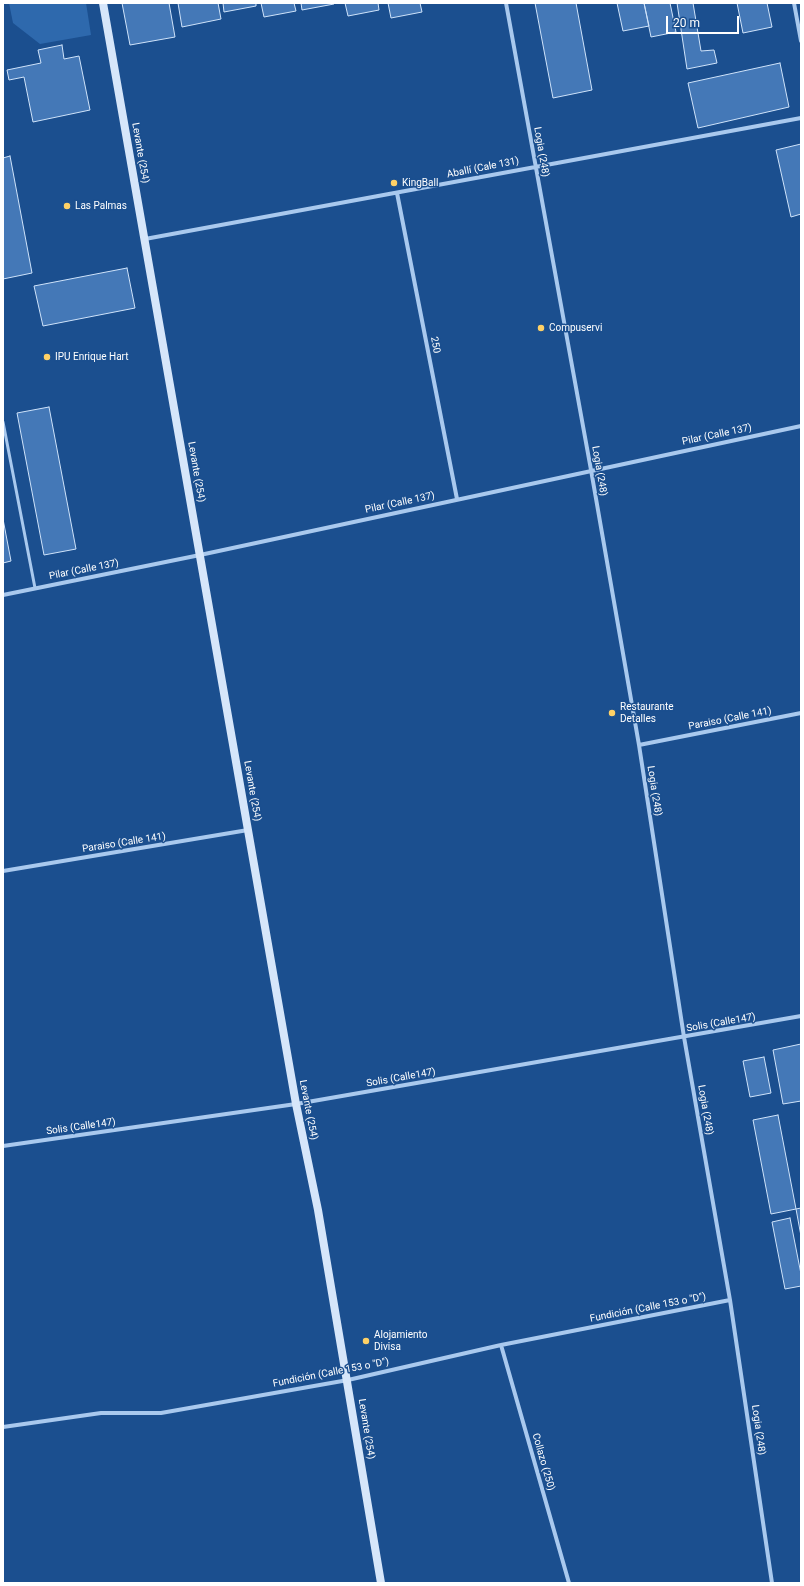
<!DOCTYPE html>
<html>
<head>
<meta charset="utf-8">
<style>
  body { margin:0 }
  #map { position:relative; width:804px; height:1586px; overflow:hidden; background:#1b4f8f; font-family:Roboto,sans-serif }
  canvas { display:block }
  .frame { position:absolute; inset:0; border:4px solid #fff; pointer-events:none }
  .scale { position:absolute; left:666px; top:16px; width:73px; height:18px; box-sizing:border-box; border:2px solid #fff; border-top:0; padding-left:5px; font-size:12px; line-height:14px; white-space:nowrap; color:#fff; -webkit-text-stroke:3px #1b4f8f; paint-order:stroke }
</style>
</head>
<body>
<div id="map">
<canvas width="804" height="1586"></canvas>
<div class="frame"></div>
<div class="scale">20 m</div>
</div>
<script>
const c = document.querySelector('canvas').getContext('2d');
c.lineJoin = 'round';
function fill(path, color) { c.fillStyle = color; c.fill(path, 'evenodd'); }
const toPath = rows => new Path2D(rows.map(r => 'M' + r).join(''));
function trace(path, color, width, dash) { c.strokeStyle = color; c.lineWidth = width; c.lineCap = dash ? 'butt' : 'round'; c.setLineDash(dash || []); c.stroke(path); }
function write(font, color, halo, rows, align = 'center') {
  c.font = font + ' Roboto,sans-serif'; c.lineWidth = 3; c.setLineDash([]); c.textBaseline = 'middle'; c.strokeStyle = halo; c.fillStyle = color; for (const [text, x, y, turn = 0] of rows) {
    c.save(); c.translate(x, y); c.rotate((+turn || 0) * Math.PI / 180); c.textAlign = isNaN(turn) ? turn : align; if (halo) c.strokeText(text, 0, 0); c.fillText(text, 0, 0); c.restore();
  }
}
const green = toPath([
  [9,3,86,3,91,35,40,44,13,23]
]);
const building = toPath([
  [122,3,169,3,175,37,130,45,122,3],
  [178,3,218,3,221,19,182,27,178,3],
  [223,3,256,3,256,6,224,12,223,3],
  [261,3,294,3,296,11,264,17,261,3],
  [301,3,334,3,334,4,302,10,301,3],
  [345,3,378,3,379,10,348,16,345,3],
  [388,3,420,3,422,12,391,18,388,3],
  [535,3,576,3,592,90,553,98,535,3],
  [617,3,644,3,649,26,623,31,617,3],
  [644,3,670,3,676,32,651,37,644,3],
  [677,3,693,3,701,51,714,50,717,63,687,69,677,3],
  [737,3,767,3,772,27,743,33,737,3],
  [62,45,64,59,79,56,90,110,33,122,24,77,9,80,7,70,41,63,38,50,62,45],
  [780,63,789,107,698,128,688,83,780,63],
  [801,144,801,214,791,217,776,150,801,144],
  [10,156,32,273,3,279,3,158,10,156],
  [127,268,135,308,43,326,34,286,127,268],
  [49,407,76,549,44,555,17,413,49,407],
  [3,519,11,561,3,563,3,519],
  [801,1044,801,1101,783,1104,773,1050,801,1044],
  [764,1057,771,1093,750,1097,743,1061,764,1057],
  [778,1115,796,1209,771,1214,753,1120,778,1115],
  [801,1208,801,1236,796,1209,801,1208],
  [790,1218,801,1274,801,1286,785,1289,772,1222,790,1218]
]);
const lane = toPath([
  [3,422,35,588]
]);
const street = toPath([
  [506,3,591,470,639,745,684,1037,730,1300,772,1583],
  [794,3,801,41],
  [397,193,457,499],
  [145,239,801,118],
  [3,595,200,555,801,426],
  [639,745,801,713],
  [3,871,248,830],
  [3,1146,296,1104,801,1016],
  [501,1345,569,1583],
  [3,1427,101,1413,161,1413,348,1380,501,1345,730,1300]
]);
const secondary = toPath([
  [103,3,296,1104,318,1210,381,1583]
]);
const markers = [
  [394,183,4,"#ffd166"],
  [67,206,4,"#ffd166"],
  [541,328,4,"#ffd166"],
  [47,357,4,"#ffd166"],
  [612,713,4,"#ffd166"],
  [366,1341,4,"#ffd166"]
];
const streetNames = [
  ["Logia (248)",541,152,80],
  ["Levante (254)",140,153,80],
  ["Aballí (Cale 131)",483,168,-11],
  ["250",435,345,79],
  ["Pilar (Calle 137)",717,435,-12],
  ["Logia (248)",599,471,80],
  ["Levante (254)",196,472,80],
  ["Pilar (Calle 137)",400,503,-12],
  ["Pilar (Calle 137)",84,570,-11],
  ["Paraiso (Calle 141)",730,719,-11],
  ["Levante (254)",252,791,80],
  ["Logia (248)",654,791,81],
  ["Paraiso (Calle 141)",124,843,-9],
  ["Solis (Calle147)",721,1023,-10],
  ["Solis (Calle147)",401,1078,-10],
  ["Levante (254)",308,1110,79],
  ["Logia (248)",705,1110,80],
  ["Solis (Calle147)",81,1127,-8],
  ["Fundición (Calle 153 o \"D\")",648,1308,-11],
  ["Fundición (Calle 153 o \"D\")",331,1373,-11],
  ["Levante (254)",366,1429,81],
  ["Logia (248)",758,1430,82],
  ["Collazo (250)",543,1462,74]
];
const poiNames = [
  ["KingBall",402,183],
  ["Las Palmas",75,206],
  ["Compuservi",549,328],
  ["IPU Enrique Hart",55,357],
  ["Restaurante",620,707],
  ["Detalles",620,719],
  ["Alojamiento",374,1335],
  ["Divisa",374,1347]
];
fill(green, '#2e69ad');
fill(building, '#4478b7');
trace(building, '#cfe3fa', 1);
trace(lane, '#a9c9ee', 3);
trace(street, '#a9c9ee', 4);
trace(secondary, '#d6e6fa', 8);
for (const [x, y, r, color] of markers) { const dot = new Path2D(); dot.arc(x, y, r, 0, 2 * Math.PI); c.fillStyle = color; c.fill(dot); trace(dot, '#1b4f8f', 1.5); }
write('10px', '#fff', '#1b4f8f', streetNames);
write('10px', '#fff', '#1b4f8f', poiNames, 'left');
</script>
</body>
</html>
